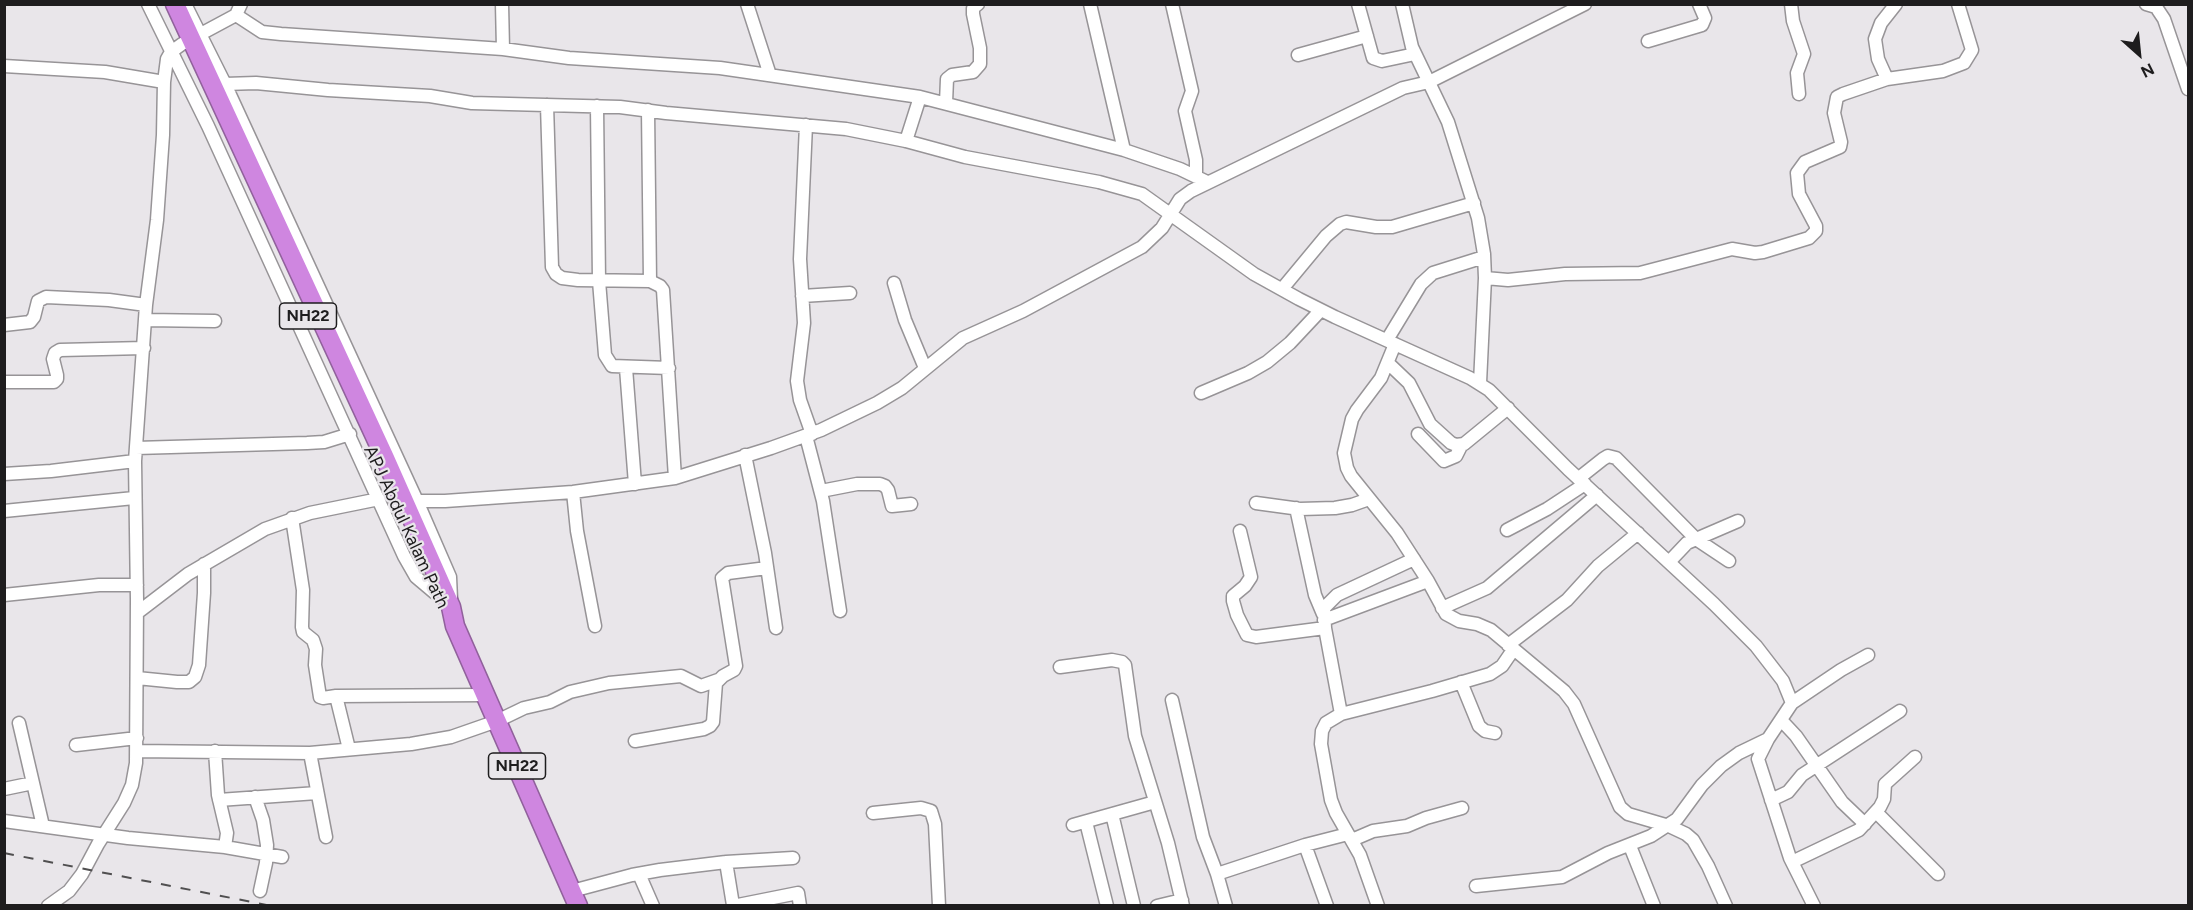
<!DOCTYPE html>
<html>
<head>
<meta charset="utf-8">
<style>
  body { margin:0 }
  #map { position:relative; width:2193px; height:910px; overflow:hidden; background:#e9e6ea; font-family:Figtree,sans-serif }
  canvas { display:block }
  .frame { position:absolute; inset:0; border:6px solid #1e1d1e; pointer-events:none }
  .north { position:absolute; left:2109px; top:24px; width:60px; height:60px; -webkit-text-stroke:4px #e9e6ea; paint-order:stroke; rotate:153deg; font-size:16px; font-weight:700; line-height:24px; text-align:center; color:#1e1d1e }
  .north::after { content:''; display:block; margin:auto; width:21px; height:27px; background:#1e1d1e; clip-path:polygon(50% 0,100% 100%,50% 72%,0 100%) }
</style>
</head>
<body>
<div id="map">
<canvas width="2193" height="910"></canvas>
<div class="frame"></div>
<div class="north">N</div>
</div>
<script>
const c = document.querySelector('canvas').getContext('2d');
c.lineJoin = 'round';
const toPath = rows => new Path2D(rows.map(r => 'M' + r).join(''));
function trace(path, color, width, dash) { c.strokeStyle = color; c.lineWidth = width; c.lineCap = dash ? 'butt' : 'round'; c.setLineDash(dash || []); c.stroke(path); }
function write(font, color, halo, rows, align = 'center') {
  c.font = font + ' Figtree,sans-serif'; c.lineWidth = 4.5; c.setLineDash([]); c.textBaseline = 'middle'; c.strokeStyle = halo; c.fillStyle = color; for (const [text, x, y, turn = 0] of rows) {
    c.save(); c.translate(x, y); c.rotate((+turn || 0) * Math.PI / 180); c.textAlign = isNaN(turn) ? turn : align; if (halo) c.strokeText(text, 0, 0); c.fillText(text, 0, 0); c.restore();
  }
}
const minor = toPath([
  [148,4,208,126,404,556,416,577,435,593],
  [185,4,225,84,417,501,450,577,451,599],
  [502,4,503,49],
  [747,4,770,75],
  [1090,4,1124,150],
  [1172,4,1192,91,1185,111,1196,160,1196,177],
  [1358,4,1373,58,1382,61,1415,54],
  [1402,4,1412,47,1448,122,1478,218,1484,254,1485,278,1480,383],
  [1791,4,1793,21,1804,54,1797,73,1799,94],
  [2146,4,2156,7,2164,19,2188,89],
  [236,15,262,32,281,34,503,49,569,58,720,68,920,97],
  [1648,41,1702,25,1705,18,1699,4],
  [1298,55,1367,36],
  [4,66,105,72,164,82],
  [1887,79,1878,59,1875,39,1881,23,1896,4],
  [225,84,256,83,328,90,430,96,472,103,620,107,666,113,846,129,906,141,965,157,1099,182,1142,194,1254,274,1299,299,1335,317,1470,378,1489,390,1568,469,1714,604,1756,646,1783,681,1792,703,1768,739,1758,759,1790,858,1814,906],
  [946,103,947,79,952,75,973,72,980,64,980,48,973,14,973,8,978,4],
  [547,105,552,267,556,274,562,278,578,280,650,281,660,286,663,290,675,478],
  [597,106,599,281,605,355,612,366,669,368],
  [648,110,650,281],
  [806,125,800,259,804,323,797,381,800,400,812,434],
  [906,141,920,97,1124,150,1180,169,1207,182],
  [1485,278,1508,280,1565,274,1640,273,1732,249,1755,253,1763,252,1809,238,1816,231,1816,226,1799,194,1797,173,1805,162,1840,147,1841,142,1834,113,1837,97,1843,94,1887,79,1943,71,1964,63,1972,50,1958,4],
  [894,283,905,320,925,368],
  [1282,289,1326,236,1340,224,1346,222,1376,227,1392,227,1474,203],
  [802,296,850,293],
  [146,320,215,321],
  [4,325,30,322,34,317,38,301,46,297,109,300,146,305],
  [1387,340,1421,284,1433,273,1484,257],
  [1395,344,1381,378,1357,410,1352,419,1344,453,1347,468,1351,476,1397,533,1428,581,1446,614,1459,621,1477,624,1491,630,1564,691,1574,704,1620,807,1628,814,1669,826,1686,834,1693,840,1708,866,1726,906],
  [1388,363,1409,383,1430,424,1451,443,1456,445,1464,444,1508,408],
  [626,368,635,484],
  [4,382,54,382,57,379,57,375,53,359,55,353,60,350,144,348],
  [1201,393,1248,373,1267,362,1290,343,1320,311],
  [1418,434,1444,461,1456,456,1461,446],
  [806,436,823,501,840,611],
  [136,448,307,443,324,442,350,434],
  [745,455,765,553,776,628],
  [4,474,51,471,135,461],
  [1579,478,1603,459,1608,456,1616,458,1696,539,1729,561],
  [821,491,857,484,880,484,885,486,888,490,892,506,911,504],
  [573,492,577,531,595,626],
  [1256,503,1300,509,1335,508,1352,505,1369,499],
  [394,507,417,501,445,501,573,492,675,478,771,448,821,430,877,403,902,388,963,338,1023,311,1142,247,1162,228,1180,199,1191,191,1403,88,1429,82,1585,4],
  [1296,508,1315,595,1323,614],
  [4,511,134,498],
  [292,518,303,590,302,627,303,632,313,640,316,649,315,665,320,697,323,698,336,696,485,695],
  [1507,530,1547,509,1585,484],
  [1240,531,1251,577,1245,586,1233,596,1233,601,1237,615,1247,635,1256,637,1325,628],
  [1669,562,1687,543,1738,521],
  [4,595,99,585,137,585],
  [1442,608,1487,588,1597,495],
  [137,613,188,574,265,529,310,513,379,499],
  [1324,620,1428,581],
  [1508,645,1567,600,1598,566,1638,533],
  [1060,667,1112,660,1122,662,1125,665,1135,736,1168,843,1183,906],
  [137,678,177,682,189,682,195,677,199,665,204,593,204,564],
  [1461,682,1479,726,1485,731,1495,733],
  [336,696,349,749],
  [1172,700,1203,837,1217,874,1226,906],
  [1792,703,1841,670,1868,655],
  [1341,714,1325,628,1324,608,1337,595,1414,559],
  [1782,721,1796,736,1842,802,1865,824],
  [19,723,43,826],
  [635,741,704,729,710,726,713,722,716,683,723,676,734,670,736,666,722,578,728,573,767,568],
  [76,745,137,738],
  [137,751,310,753,411,744,451,737,497,721,524,708,550,702,570,692,609,683,681,676,701,686,718,680],
  [215,751,218,795,227,833,225,847],
  [310,753,326,837],
  [4,789,33,783],
  [255,797,263,820,267,845,266,863,260,891],
  [219,800,317,793],
  [1771,800,1788,792,1802,775,1900,711],
  [873,813,921,808,931,811,935,824,939,906],
  [1877,813,1938,874],
  [1112,814,1134,906],
  [4,821,128,838,225,847,282,857],
  [1086,822,1107,906],
  [1073,825,1155,802],
  [1352,840,1373,831,1407,826,1426,818,1462,808],
  [1305,845,1327,906],
  [1630,846,1654,906],
  [726,862,733,905],
  [1792,862,1859,830,1880,807,1884,799,1885,784,1915,757],
  [639,874,653,906],
  [1217,874,1305,845,1348,834],
  [1476,886,1562,877,1608,853,1651,836,1677,819,1702,785,1721,766,1739,753,1768,739],
  [572,891,632,875,660,870,726,862,793,858],
  [48,906,69,891,82,874,98,844,124,803,132,785,136,763,137,600,135,461,146,305,157,220,163,135,164,82,167,59,171,52,182,44,236,15,241,4],
  [733,906,798,893,800,906],
  [1157,906,1182,900],
  [1378,906,1360,855,1336,813,1331,800,1321,744,1322,731,1326,723,1341,714,1432,691,1490,674,1502,666,1513,650]
]);
const highway = toPath([
  [175,4,385,458,451,607,455,626,578,906]
]);
const rail = toPath([
  [4,853,272,906]
]);
const shields = [
  [308,316,57],
  [517,766,57]
];
const shieldNames = [
  ["NH22",308,316],
  ["NH22",517,766]
];
const streetNames = [
  ["APJ Abdul Kalam Path",406,527,65]
];
trace(minor, '#979497', 15);
trace(highway, '#91619c', 21);
trace(minor, '#fff', 12);
trace(highway, '#cf86e0', 18);
trace(rail, '#504f50', 2, [10, 10]);
for (const [x, y, w] of shields) { const box = new Path2D(); box.roundRect(x - w / 2, y - 13, w, 26, 4.5); c.fillStyle = '#e9e6ea'; c.fill(box); trace(box, '#1e1d1e', 1.5); }
write('bold 16px', '#1e1d1e', null, shieldNames);
write('18px', '#1e1d1e', '#e9e6ea', streetNames);
</script>
</body>
</html>
